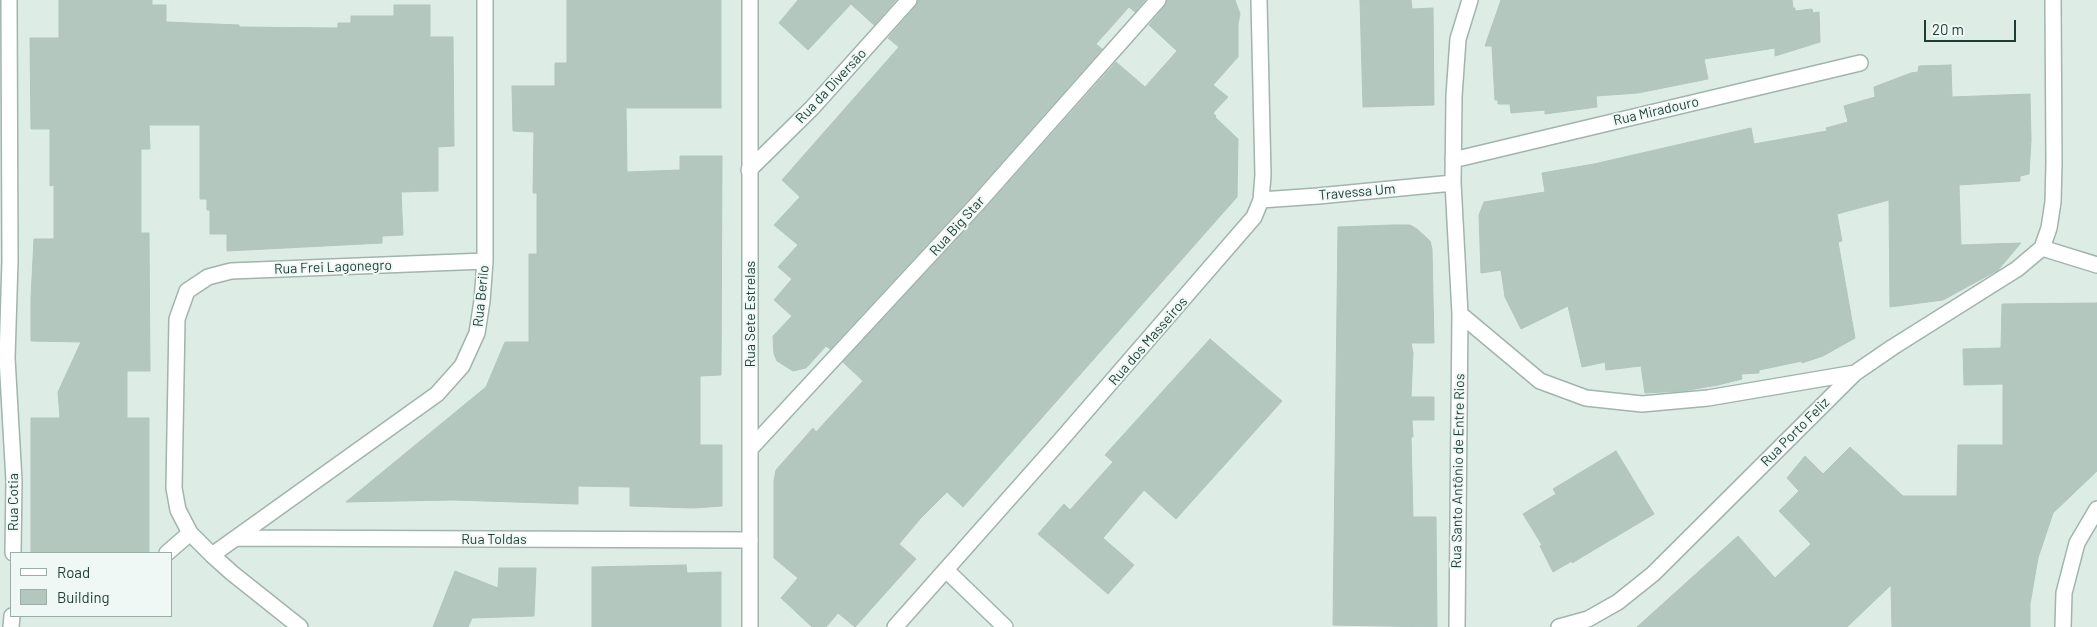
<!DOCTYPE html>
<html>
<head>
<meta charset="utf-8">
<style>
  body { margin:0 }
  #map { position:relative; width:2097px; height:627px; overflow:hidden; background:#deece6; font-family:Barlow,sans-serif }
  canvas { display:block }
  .legend { position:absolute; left:10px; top:552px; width:162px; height:65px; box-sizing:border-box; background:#eff8f4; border:1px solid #9bada8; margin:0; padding:6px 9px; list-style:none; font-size:15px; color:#1e3d36 }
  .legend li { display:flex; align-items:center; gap:10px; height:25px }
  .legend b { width:25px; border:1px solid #9bada8 }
  .scale { position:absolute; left:1924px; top:20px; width:92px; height:22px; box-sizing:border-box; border:2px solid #1e3d36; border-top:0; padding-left:6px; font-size:15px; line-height:18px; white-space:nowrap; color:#1e3d36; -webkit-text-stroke:4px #eff8f4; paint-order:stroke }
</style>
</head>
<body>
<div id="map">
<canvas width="2097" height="627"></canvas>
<ul class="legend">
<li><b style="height:6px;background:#fff"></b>Road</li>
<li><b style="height:14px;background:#b3c7bf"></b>Building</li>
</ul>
<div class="scale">20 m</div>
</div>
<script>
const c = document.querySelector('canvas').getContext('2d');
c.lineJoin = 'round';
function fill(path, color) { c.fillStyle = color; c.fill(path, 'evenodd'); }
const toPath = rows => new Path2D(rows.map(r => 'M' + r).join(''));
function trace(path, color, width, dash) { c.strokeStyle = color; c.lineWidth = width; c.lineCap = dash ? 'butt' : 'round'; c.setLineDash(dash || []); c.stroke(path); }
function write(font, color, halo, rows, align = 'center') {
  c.font = font + ' Barlow,sans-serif'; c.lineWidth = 4; c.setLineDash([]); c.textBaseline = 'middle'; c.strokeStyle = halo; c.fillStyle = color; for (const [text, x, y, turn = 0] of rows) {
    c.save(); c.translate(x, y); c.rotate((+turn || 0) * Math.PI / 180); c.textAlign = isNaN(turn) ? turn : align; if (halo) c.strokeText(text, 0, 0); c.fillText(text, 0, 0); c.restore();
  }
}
const building = toPath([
  [59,0,152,0,152,5,166,5,166,22,239,25,239,27,338,28,338,23,351,23,351,16,394,16,394,5,430,5,430,37,453,37,454,146,438,147,438,191,401,192,403,235,382,236,382,243,227,251,227,234,210,234,210,210,207,210,207,199,200,199,200,125,149,125,150,149,141,149,141,233,149,233,150,371,127,371,127,418,149,418,149,553,31,553,31,418,60,418,58,392,81,342,31,341,31,298,34,239,54,239,54,185,50,186,50,129,31,129,30,38,59,38,59,0],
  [567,0,721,0,721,108,626,108,627,172,680,170,680,156,722,156,721,375,700,376,700,445,722,445,722,506,694,508,630,506,630,487,578,486,578,504,453,500,346,502,486,387,505,342,529,342,529,254,537,254,537,193,533,193,534,132,513,131,512,86,555,86,555,63,567,63,567,0],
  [798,0,896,0,874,25,851,4,808,50,779,23,798,0],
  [918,0,1145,0,1135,12,1129,7,1096,44,1102,49,971,197,830,349,826,346,806,368,793,371,777,361,774,354,773,336,792,316,774,300,792,279,778,267,798,245,774,225,800,197,782,180,899,47,888,38,916,6,918,0],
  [1167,0,1235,0,1240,14,1238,24,1238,57,1213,85,1228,97,1213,113,1216,116,1215,117,1238,139,1237,197,963,507,947,492,920,519,899,544,916,559,855,627,838,613,826,627,812,627,781,598,798,578,774,558,774,481,776,470,813,428,816,432,863,381,843,362,985,209,1116,62,1145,87,1177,51,1149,25,1165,6,1167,0],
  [1360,0,1411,0,1412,9,1433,8,1434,105,1363,107,1360,0],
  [1501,0,1792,0,1793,8,1795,8,1795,11,1812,9,1813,13,1819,12,1820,42,1775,56,1775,48,1704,59,1708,79,1638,93,1596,96,1597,107,1545,114,1545,110,1511,113,1510,104,1498,104,1498,100,1495,100,1492,46,1485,46,1501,0],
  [1951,65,1952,97,2030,94,2031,140,2029,174,2020,176,2020,181,1959,185,1961,245,2021,243,1998,270,1943,300,1890,307,1889,200,1837,214,1842,241,1838,242,1855,338,1823,356,1802,363,1802,361,1759,370,1759,373,1741,374,1742,379,1718,385,1683,391,1645,393,1641,366,1606,370,1605,362,1582,367,1568,306,1521,329,1505,297,1501,270,1481,273,1479,215,1484,202,1545,192,1542,173,1594,164,1751,128,1754,144,1827,131,1826,128,1848,122,1844,106,1875,97,1874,87,1911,73,1918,72,1919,66,1951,65],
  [1393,225,1410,225,1417,229,1430,241,1432,249,1434,343,1411,343,1413,353,1411,397,1434,397,1434,420,1412,420,1413,437,1411,437,1413,517,1436,517,1437,627,1333,625,1338,227,1393,225],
  [2097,303,2097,471,2053,513,2038,558,2030,604,2030,627,1892,627,1891,585,1847,627,1637,627,1738,536,1775,578,1811,544,1779,511,1799,491,1787,478,1805,456,1823,474,1850,447,1903,496,1957,496,1958,445,2003,445,2003,384,1964,385,1963,349,2001,348,2002,304,2097,303],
  [1210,339,1282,401,1176,519,1144,490,1103,538,1134,565,1108,594,1038,534,1064,504,1070,510,1113,462,1105,455,1210,339],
  [1616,451,1654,514,1572,563,1572,561,1553,572,1540,546,1542,545,1523,514,1556,494,1553,489,1616,451],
  [686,565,687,573,721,572,721,627,592,627,592,567,686,565],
  [499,568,536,568,534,616,472,618,468,627,433,627,455,571,498,588,499,568]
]);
const service = toPath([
  [167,553,190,533]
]);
const minor = toPath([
  [9,0,10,261,7,358,14,481,13,553],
  [1453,160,1860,63],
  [749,170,812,108,909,0],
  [1261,200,1318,196,1453,183],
  [2042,248,2097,265],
  [1460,314,1540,381,1586,398,1642,404,1708,398,1855,373],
  [751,448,978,203,1158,0],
  [238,538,750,540],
  [212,555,437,394,462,366,477,333,482,301,485,261,485,0],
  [946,570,1005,627],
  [11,627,12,616],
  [300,627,232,573,212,555,190,533,178,510,174,488,177,319,187,291,208,277,231,271,485,261],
  [895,627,1060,441,1254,217,1261,200,1263,175,1259,0],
  [1457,627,1460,314,1453,183,1454,96,1458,39,1470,0],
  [1559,627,1588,619,1618,602,1653,574,1855,373,1893,347,2017,269,2042,248,2049,228,2053,202,2054,163,2053,0],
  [2063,627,2064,593,2077,543,2097,509]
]);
const tertiary = toPath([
  [750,0,750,627]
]);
const streetNames = [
  ["Rua da Diversão",831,86,-47],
  ["Rua Miradouro",1656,111,-13],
  ["Travessa Um",1357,192,-5],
  ["Rua Big Star",957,226,-48],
  ["Rua Frei Lagonegro",333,267,-2],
  ["Rua Berilo",481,296,-84],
  ["Rua Sete Estrelas",750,314,-90],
  ["Rua dos Masseiros",1148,341,-49],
  ["Rua Porto Feliz",1795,432,-45],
  ["Rua Santo Antônio de Entre Rios",1458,471,-89],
  ["Rua Cotia",13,502,-90],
  ["Rua Toldas",494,539]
];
fill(building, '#b3c7bf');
trace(building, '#b0c6be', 1);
trace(service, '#a1b4ae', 18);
trace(minor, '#a1b4ae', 18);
trace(tertiary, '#a1b4ae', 18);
trace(service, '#fff', 15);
trace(minor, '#fff', 15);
trace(tertiary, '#fff', 15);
write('14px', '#1e3d36', '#eff8f4', streetNames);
</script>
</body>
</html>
